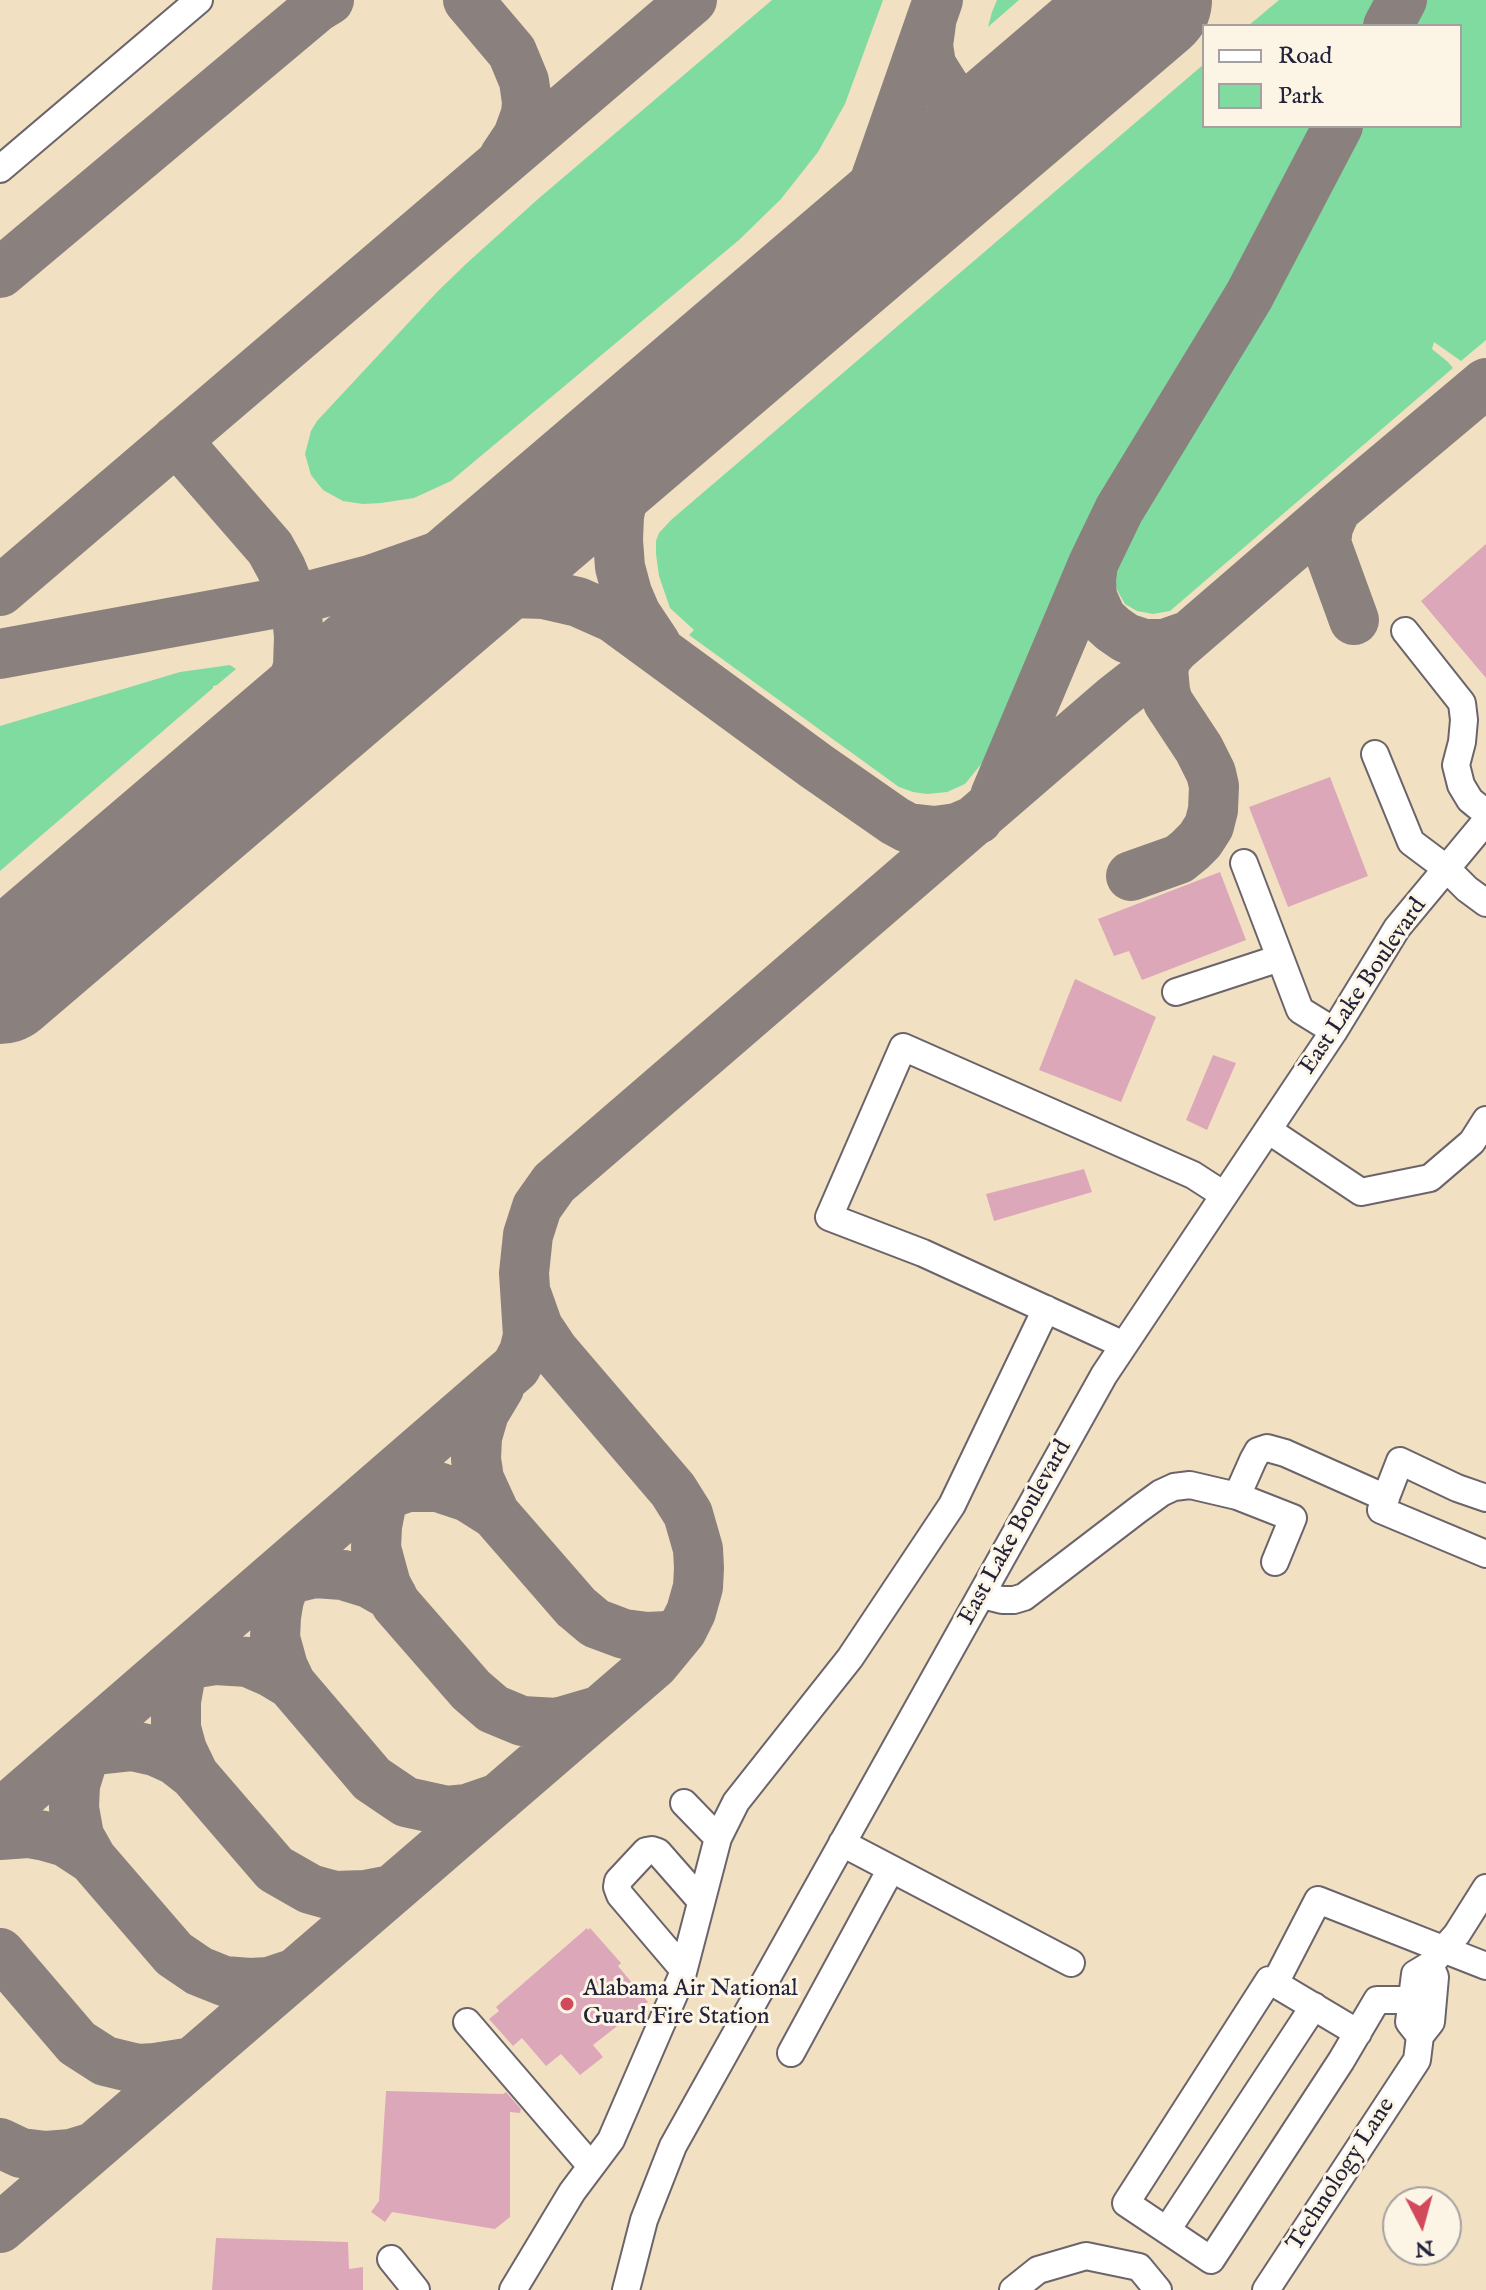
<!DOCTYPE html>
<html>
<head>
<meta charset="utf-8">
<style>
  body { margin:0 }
  #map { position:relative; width:1486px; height:2290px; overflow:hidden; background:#f2e0c2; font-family:"IM FELL English",serif }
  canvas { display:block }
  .legend { position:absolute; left:1202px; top:24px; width:260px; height:104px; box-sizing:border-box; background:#fcf5e5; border:2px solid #a5a1a1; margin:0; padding:10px 14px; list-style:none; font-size:24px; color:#22223b }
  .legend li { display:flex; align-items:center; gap:16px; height:40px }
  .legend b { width:40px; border:2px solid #a5a1a1 }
  .north { position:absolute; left:1382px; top:2186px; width:80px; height:80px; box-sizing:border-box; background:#fcf5e5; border:2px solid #a5a1a1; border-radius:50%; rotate:174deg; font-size:22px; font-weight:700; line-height:32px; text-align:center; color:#22223b }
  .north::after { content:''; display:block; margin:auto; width:28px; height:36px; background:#d1495b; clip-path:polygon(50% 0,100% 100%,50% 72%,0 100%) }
</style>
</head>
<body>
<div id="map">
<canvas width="1486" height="2290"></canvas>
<ul class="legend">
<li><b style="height:10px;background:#fff"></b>Road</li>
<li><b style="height:22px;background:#80dba1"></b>Park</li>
</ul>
<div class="north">N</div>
</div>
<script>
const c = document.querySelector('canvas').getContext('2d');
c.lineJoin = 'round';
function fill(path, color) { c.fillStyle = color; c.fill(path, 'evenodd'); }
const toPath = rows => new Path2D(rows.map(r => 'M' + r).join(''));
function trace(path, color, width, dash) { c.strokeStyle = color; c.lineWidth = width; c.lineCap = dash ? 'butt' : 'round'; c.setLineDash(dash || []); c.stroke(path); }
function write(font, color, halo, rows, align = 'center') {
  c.font = font + ' "IM FELL English",serif'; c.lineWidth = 6; c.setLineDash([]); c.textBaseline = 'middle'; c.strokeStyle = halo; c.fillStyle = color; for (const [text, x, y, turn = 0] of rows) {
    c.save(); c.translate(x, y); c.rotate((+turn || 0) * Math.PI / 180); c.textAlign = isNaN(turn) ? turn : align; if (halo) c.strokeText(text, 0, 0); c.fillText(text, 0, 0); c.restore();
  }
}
const green = toPath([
  [772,0,883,0,845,104,818,152,781,199,739,240,451,481,414,498,381,503,363,504,343,501,323,490,311,475,305,454,311,431,317,421,438,291,467,263,538,199],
  [997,0,1019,0,988,27,992,12],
  [1279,0,1377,0,1364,26,1248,26],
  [1425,0,1486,0,1486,340,1461,361,1434,342,1432,349,1448,362,1453,368,1170,611,1153,614,1137,611,1125,604,1117,590,1115,578,1114,566,1131,529,1257,326,1360,126,1460,126,1460,26,1411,26],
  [1204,64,1204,126,1313,126,1219,306,1089,518,987,757,965,784,947,792,927,794,913,792,899,787,689,635,694,630,670,608,659,576,656,554,656,541,659,533,671,520],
  [230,665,236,669,217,685,213,686,213,688,0,871,0,726,180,672]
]);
const taxiway = toPath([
  [468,0,512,52,524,81,527,102,526,114,518,136,504,157],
  [931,23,928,45,931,65,946,89,957,99,972,106,987,108,1029,102],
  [1388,26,1402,0],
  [848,258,938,0],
  [0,273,316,8,329,0],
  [176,440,270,548,281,568,294,600,297,615,299,637,298,666,284,716,272,736,238,777],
  [1336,509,1328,527,1326,543,1354,620],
  [1093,564,1119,510,1249,296,1338,126],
  [0,591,692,0],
  [414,628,471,601,513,593,543,594,578,602,614,618,816,766,895,821,908,828,935,831,957,828,978,819],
  [656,644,636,614,627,593,620,567,618,540,619,516,624,491,634,464,666,413],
  [0,654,294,600,370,580,470,545,511,524,594,475],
  [995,796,1093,564,1091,580,1092,597,1102,619,1113,629,1126,638,1144,644,1164,644,1190,635],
  [1131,876,1179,859,1190,850,1200,840,1209,826,1213,810,1214,786,1211,773,1199,749,1168,702,1165,691,1163,668,1168,656,1175,648],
  [398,1474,382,1501,377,1526,376,1548,386,1585,396,1604,471,1690,493,1709,522,1721,557,1723,598,1711],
  [365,1502,408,1487,438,1487,468,1497,495,1514,576,1607,595,1623,624,1634,647,1637,668,1636,682,1630],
  [495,1514,479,1479,476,1459,477,1437,484,1413,499,1388],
  [300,1560,286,1580,279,1599,276,1617,275,1638,283,1667,291,1684,372,1779,406,1802,447,1811,467,1809,499,1798],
  [265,1588,286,1580,315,1573,343,1575,369,1583,392,1596],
  [198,1644,180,1679,176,1701,176,1728,182,1750,194,1775,275,1869,310,1889,335,1896,365,1895,391,1890],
  [164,1674,190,1664,215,1660,248,1662,271,1672,291,1684],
  [97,1733,83,1759,75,1785,74,1808,79,1836,92,1859,174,1954,199,1971,224,1981,250,1983,269,1982,296,1973],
  [66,1760,87,1751,133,1746,155,1751,175,1760,194,1775],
  [0,1814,516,1367,524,1352,528,1336,524,1273,528,1235,537,1207,554,1183,1115,699,1147,674,1175,648,1336,509,1486,383],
  [0,1835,28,1833,45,1836,66,1842,92,1859],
  [0,1953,77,2043,105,2061,138,2069,155,2068,193,2062],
  [0,2143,21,2153,46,2156,71,2154,94,2147],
  [0,2228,654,1664,682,1630,691,1612,698,1587,699,1568,698,1549,688,1514,673,1490,554,1351,538,1327,527,1296]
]);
const runway = toPath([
  [0,981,1149,0]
]);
const building = toPath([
  [1486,544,1486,678,1421,601],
  [1330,777,1368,876,1288,907,1249,807],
  [1220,872,1246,940,1142,980,1129,951,1114,956,1098,919],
  [1075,979,1156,1017,1121,1102,1039,1070],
  [1213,1055,1236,1063,1207,1130,1186,1120],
  [1084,1169,1092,1192,994,1221,986,1194],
  [587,1928,588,1930,590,1928,621,1963,618,1966,648,2002,593,2045,603,2057,580,2075,561,2054,546,2066,522,2038,513,2046,489,2019,499,2011,496,2007],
  [386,2091,503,2094,506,2092,521,2109,520,2113,510,2112,510,2217,495,2229,392,2212,385,2222,371,2212,379,2201],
  [216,2238,348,2242,349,2269,363,2267,363,2290,212,2290]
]);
const minor = toPath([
  [0,169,199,0],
  [1405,631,1462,703,1464,720,1462,742,1456,765,1461,785,1470,800,1486,813],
  [1375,754,1411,842,1447,869,1467,889,1486,903],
  [1244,863,1300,1010,1334,1031],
  [1176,992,1280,958],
  [1268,1130,1361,1192,1430,1178,1472,1142,1486,1120],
  [1124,1345,923,1253,829,1217,903,1047,1193,1175,1224,1195],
  [1237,1496,1293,1518,1275,1562],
  [1486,1498,1457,1488,1400,1461,1381,1510,1486,1554],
  [982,1595,1002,1600,1014,1600,1024,1597,1139,1509,1161,1493,1174,1487,1190,1485,1237,1496,1253,1460,1258,1451,1267,1448,1285,1453,1386,1498],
  [684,1803,718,1838],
  [842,1843,1071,1963],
  [683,1969,620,1895,617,1887,618,1881,646,1851,652,1850,658,1852,701,1901],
  [1275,1983,1318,1900,1486,1966],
  [467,2022,591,2166],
  [1358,2033,1269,1980,1126,2203,1211,2260,1341,2061,1377,2000,1412,2000],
  [1420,2036,1409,2022,1415,1974,1430,1965,1457,1934,1486,1888],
  [791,2053,891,1869],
  [1167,2230,1314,2006],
  [391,2259,416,2290],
  [513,2290,572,2192,611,2140,682,1976,718,1838,736,1802,850,1658,952,1505,1046,1309],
  [626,2290,644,2220,673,2146,1104,1375,1334,1031,1397,928,1486,821],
  [1013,2290,1038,2270,1086,2256,1139,2267,1158,2290],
  [1266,2290,1417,2060,1420,2036,1431,2022,1435,1977,1430,1965]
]);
const markers = [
  [567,2004,8,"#d1495b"]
];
const streetNames = [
  ["East Lake Boulevard",1364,987,-56],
  ["East Lake Boulevard",1016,1533,-61],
  ["Technology Lane",1342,2175,-57]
];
const poiNames = [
  ["Alabama Air National",583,1990],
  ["Guard Fire Station",583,2018]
];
fill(green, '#80dba1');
trace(taxiway, '#8a817e', 50);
trace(runway, '#8a817e', 126);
fill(building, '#dda7ba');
trace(minor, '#6b646a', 30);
trace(minor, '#fff', 26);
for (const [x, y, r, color] of markers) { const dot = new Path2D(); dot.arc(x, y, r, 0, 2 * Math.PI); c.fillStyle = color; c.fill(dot); trace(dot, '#fcf5e5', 3); }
write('24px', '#22223b', '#fcf5e5', streetNames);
write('24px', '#22223b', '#fcf5e5', poiNames, 'left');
</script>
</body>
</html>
